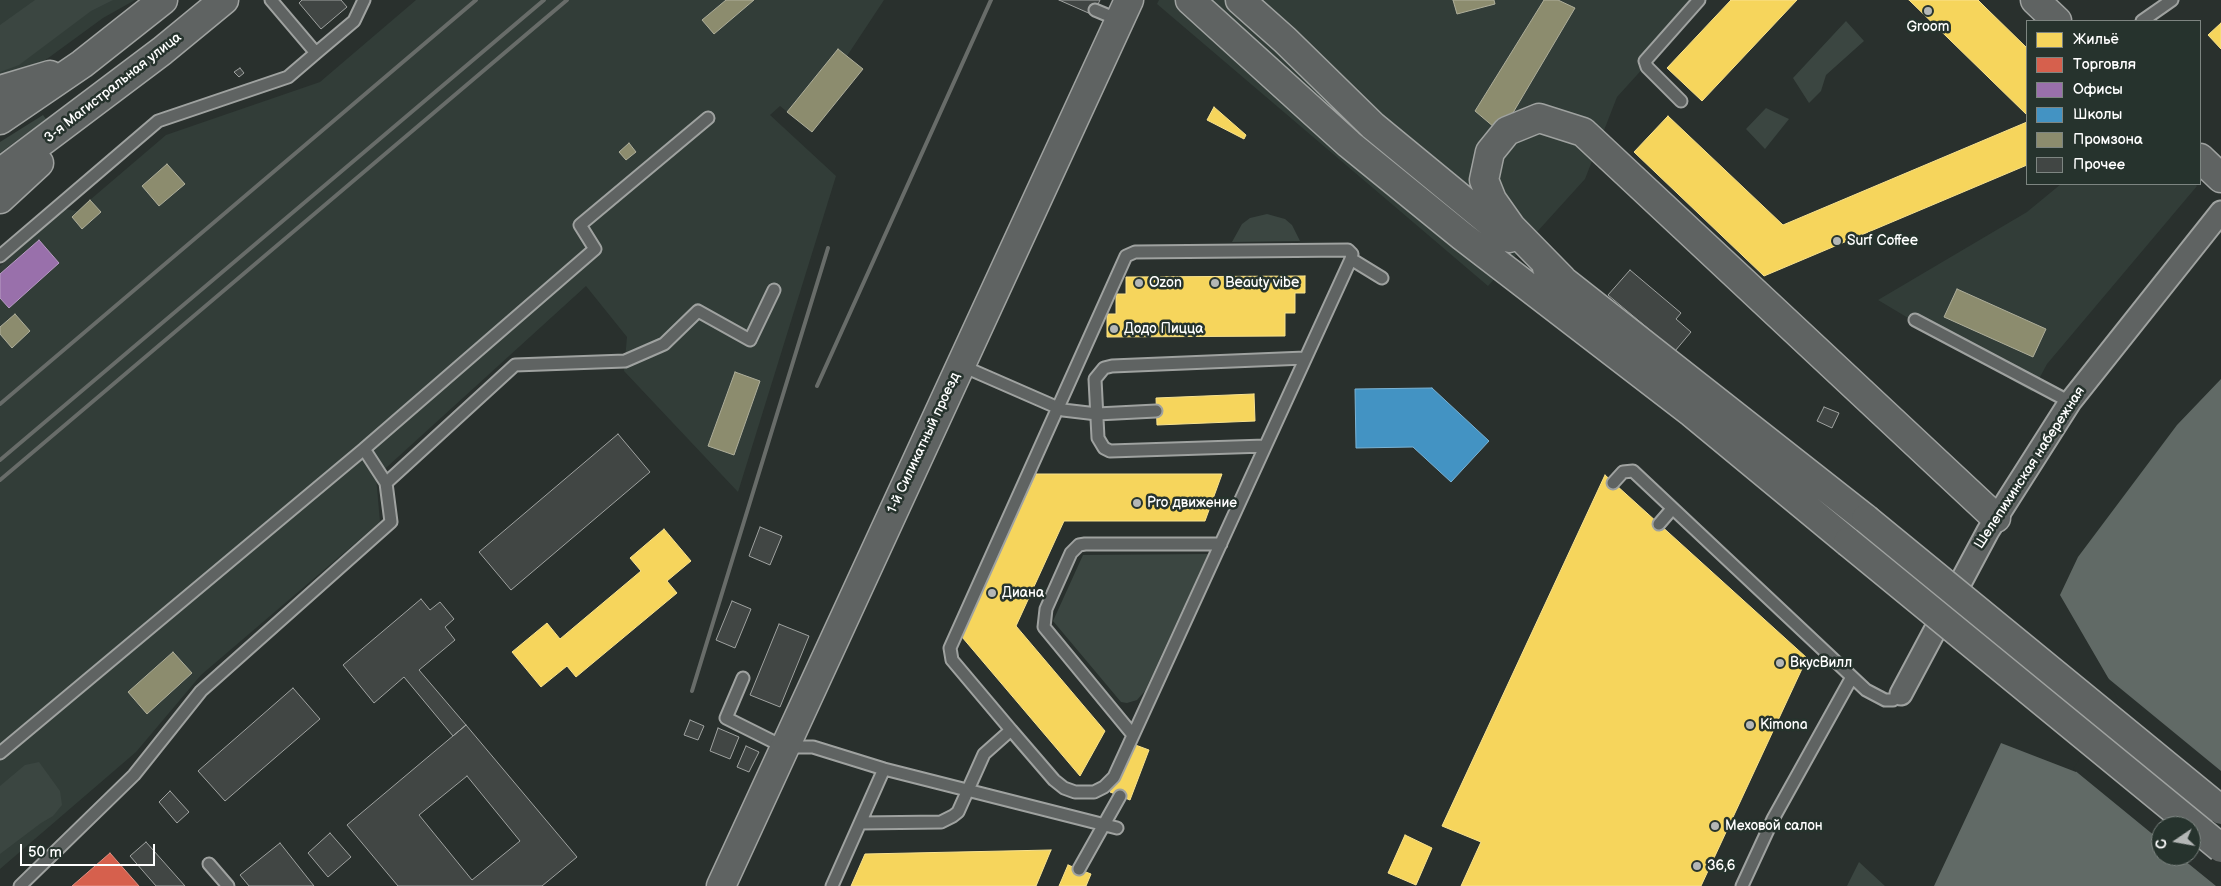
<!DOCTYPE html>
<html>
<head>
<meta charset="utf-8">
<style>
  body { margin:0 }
  #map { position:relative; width:2221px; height:886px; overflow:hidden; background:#29302d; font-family:"Balsamiq Sans",sans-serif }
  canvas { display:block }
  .legend { position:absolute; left:2026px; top:20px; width:175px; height:165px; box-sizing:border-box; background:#26332d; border:1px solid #7d8581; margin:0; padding:6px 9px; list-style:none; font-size:15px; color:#fff }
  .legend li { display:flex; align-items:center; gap:10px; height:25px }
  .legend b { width:25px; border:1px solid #7d8581 }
  .north { position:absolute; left:2151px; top:816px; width:50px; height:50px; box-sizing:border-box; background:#26332d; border:1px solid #7d8581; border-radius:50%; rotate:258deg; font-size:14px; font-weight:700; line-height:20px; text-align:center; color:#fff }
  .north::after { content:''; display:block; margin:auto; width:18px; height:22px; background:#b4b7b6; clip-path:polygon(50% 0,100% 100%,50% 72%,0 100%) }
  .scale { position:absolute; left:20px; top:844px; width:135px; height:22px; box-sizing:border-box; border:2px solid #fff; border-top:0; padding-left:6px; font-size:15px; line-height:18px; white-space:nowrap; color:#fff; -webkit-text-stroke:4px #26332d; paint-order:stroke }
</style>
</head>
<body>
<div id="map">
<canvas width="2221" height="886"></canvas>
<ul class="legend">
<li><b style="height:14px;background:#f6d55c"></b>Жильё</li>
<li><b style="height:14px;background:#d6604d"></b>Торговля</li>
<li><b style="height:14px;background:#9970ab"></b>Офисы</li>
<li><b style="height:14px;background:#4393c3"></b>Школы</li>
<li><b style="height:14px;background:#8c8c6e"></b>Промзона</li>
<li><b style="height:14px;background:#414644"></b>Прочее</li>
</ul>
<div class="north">С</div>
<div class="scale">50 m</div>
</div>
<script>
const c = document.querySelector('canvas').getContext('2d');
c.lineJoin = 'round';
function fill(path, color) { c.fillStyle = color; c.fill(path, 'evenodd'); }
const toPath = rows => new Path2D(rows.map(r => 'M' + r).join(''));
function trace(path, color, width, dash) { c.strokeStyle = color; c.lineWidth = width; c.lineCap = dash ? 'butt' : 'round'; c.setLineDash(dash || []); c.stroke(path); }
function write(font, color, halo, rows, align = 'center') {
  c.font = font + ' "Balsamiq Sans",sans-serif'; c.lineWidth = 5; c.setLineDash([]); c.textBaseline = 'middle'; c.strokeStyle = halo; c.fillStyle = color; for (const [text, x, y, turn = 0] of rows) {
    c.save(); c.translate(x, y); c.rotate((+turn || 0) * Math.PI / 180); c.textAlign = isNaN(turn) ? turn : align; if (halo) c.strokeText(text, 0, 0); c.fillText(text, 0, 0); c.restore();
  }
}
const built = toPath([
  [0,0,135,0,103,18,25,75,0,84],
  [416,0,884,0,847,56,863,69,812,132,780,106,770,115,836,176,738,492,624,371,627,337,586,286,376,477,380,522,201,675,136,752,0,869,0,266,65,209,77,211,166,135,320,82],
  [1159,0,1705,0,1617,97,1585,179,1488,286,1157,4],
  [2061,184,2195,184,2197,186,2047,364,2032,392,1878,300,2027,212]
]);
const green = toPath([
  [35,0,113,0,91,11,19,65,0,72,0,25],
  [1846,21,1864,41,1826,75,1821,91,1809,103,1793,78],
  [1766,108,1789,119,1765,149,1746,129],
  [43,115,46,119,0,153,0,142],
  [1267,214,1285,219,1292,225,1300,241,1232,242,1242,224,1250,218],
  [1208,554,1145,691,1137,700,1127,703,1121,702,1053,621,1083,555],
  [39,762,60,791,62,805,53,816,41,823,0,854,0,786,25,765],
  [1859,862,1885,886,1847,886]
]);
const water = toPath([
  [2221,379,2221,886,1934,886,2001,743,2076,772,2121,700,2060,595,2078,557,2177,425],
  [2161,826,2191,826,2191,856,2161,856]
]);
const pier = toPath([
  [2104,675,2221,771,2221,886,2216,886,2179,856,2191,856,2191,826,2161,826,2161,841,2073,769,2118,700]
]);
const homes = toPath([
  [1731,0,1797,0,1702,101,1667,68,1731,0],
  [1909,0,1978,0,1985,7,2027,48,2027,115,1909,0],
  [2221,23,2221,49,2208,35,2221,23],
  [1214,107,1246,135,1244,139,1207,120,1214,107],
  [1668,116,1783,225,2027,122,2027,165,1764,276,1634,152,1668,116],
  [1305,276,1305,293,1295,293,1295,313,1285,313,1285,336,1107,337,1107,314,1116,314,1116,294,1126,294,1126,277,1305,276],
  [1254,394,1255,421,1157,425,1156,398,1254,394],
  [1036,474,1222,474,1205,521,1064,521,1016,626,1105,731,1080,776,962,637,1036,474],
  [1605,475,1807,658,1701,886,1461,886,1481,842,1442,826,1605,475],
  [664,529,691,561,667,581,677,593,576,677,567,666,541,687,512,652,547,623,560,639,641,571,630,558,664,529],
  [1130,743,1149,750,1130,800,1110,792,1130,743],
  [1405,835,1432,848,1416,885,1388,873,1405,835],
  [1051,850,1036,886,851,886,865,854,1051,850],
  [1068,865,1091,874,1086,886,1059,886,1068,865]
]);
const shops = toPath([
  [110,853,139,886,72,886,110,853]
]);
const offices = toPath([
  [39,240,59,263,9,308,0,298,0,274,39,240]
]);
const schools = toPath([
  [1432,388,1489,441,1451,482,1413,447,1356,448,1355,389,1432,388]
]);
const industry = toPath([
  [726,0,754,0,714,34,702,20,726,0],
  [1453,0,1494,0,1495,4,1457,14,1453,0],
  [1544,0,1558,0,1575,8,1501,133,1475,111,1544,0],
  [838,49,863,69,812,132,787,112,838,49],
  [629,143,636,152,626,160,619,152,629,143],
  [167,164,185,184,159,206,142,186,167,164],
  [90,200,101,212,82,229,72,217,90,200],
  [1957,289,2046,329,2033,357,1944,317,1957,289],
  [15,314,30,331,12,348,0,334,0,327,15,314],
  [735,372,760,381,734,455,708,446,735,372],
  [173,652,192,673,147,714,128,692,173,652]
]);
const building = toPath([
  [302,0,341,0,347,7,321,29,299,3,302,0],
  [1059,0,1100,0,1093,15,1059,0],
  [240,68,244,73,239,77,234,72,240,68],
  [1630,270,1681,313,1676,319,1691,332,1675,351,1608,295,1630,270],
  [1824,407,1839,413,1832,428,1817,421,1824,407],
  [618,434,650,472,511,590,479,552,618,434],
  [760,527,782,536,770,565,749,556,760,527],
  [421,599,430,610,440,602,454,619,445,627,455,640,419,670,466,725,453,736,404,677,374,703,343,665,421,599],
  [732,601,751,609,735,648,716,640,732,601],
  [779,624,809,636,780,707,750,695,779,624],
  [293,688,320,719,225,801,198,771,293,688],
  [690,720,704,726,698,740,684,735,690,720],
  [466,725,577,857,542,886,398,886,347,825,466,725],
  [467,776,520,841,472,880,419,815,467,776],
  [718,728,739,737,730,759,710,751,718,728],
  [746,746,759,752,749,772,737,767,746,746],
  [170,791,189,812,177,823,159,802,170,791],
  [330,833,351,857,328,877,308,853,330,833],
  [146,842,185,886,156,886,130,856,146,842],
  [280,843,314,886,249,886,240,875,280,843]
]);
const lane = toPath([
  [271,0,316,53,354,21,364,0],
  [1095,10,1119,20],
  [2142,21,2172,0],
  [1681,101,1647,67,1645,61,1699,0],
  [0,256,158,121,288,77,316,53],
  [1351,259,1382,278],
  [1915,320,2070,402],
  [960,365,1063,410,1097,414,1156,411],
  [1265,446,1110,451,1104,448,1098,438,1095,379,1104,368,1112,366,1305,358],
  [364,449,595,249,580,225,708,118],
  [1613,483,1623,472,1633,471,1866,690,1885,700,1893,700,1901,694],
  [1659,524,1672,509],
  [743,678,726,718,784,747,813,747,884,769,1117,828],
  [1133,735,1044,627,1046,609,1071,553,1079,545,1085,544,1221,544],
  [0,753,364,449,386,483],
  [860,823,941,822,953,816,958,812,984,754,1011,730,952,660,950,648,1126,256,1135,252,1348,250,1352,254,1351,259,1114,777,1104,787,1094,792,1075,792,1064,788,1054,780,1011,730],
  [209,864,228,886],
  [1079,869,1120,796],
  [20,886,134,775,201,691,391,522,386,483,515,365,625,361,664,344,698,311,750,340,774,290],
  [832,886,884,769],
  [1742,886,1773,819,1852,677]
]);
const street = toPath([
  [1901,694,1988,531,2070,402,2221,212]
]);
const secondary = toPath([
  [1190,0,1349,144,1462,236,1692,413,1848,542],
  [1240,0,1285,40,1373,126,1509,238],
  [2035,0,2057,21],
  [0,90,50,75],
  [0,120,82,64,163,0],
  [2200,158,2221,178],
  [0,173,162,51,224,0],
  [0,199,39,163],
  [1547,268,1866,519],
  [1562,279,1511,227,1492,200,1484,180,1490,152,1507,131,1539,118,1583,132,1996,518],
  [721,886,1129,0]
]);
const rail = toPath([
  [817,386,991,0],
  [0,404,476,0],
  [0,460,544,0],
  [0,480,567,0],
  [692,691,828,248]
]);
const secondaryBridge = toPath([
  [1866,519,2221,810],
  [1848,542,2221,848]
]);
const markers = [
  [1928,11,5,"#b4b7b6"],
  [1837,241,5,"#b4b7b6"],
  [1139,283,5,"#b4b7b6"],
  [1215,283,5,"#b4b7b6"],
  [1114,329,5,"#b4b7b6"],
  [1137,503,5,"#b4b7b6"],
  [992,593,5,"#b4b7b6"],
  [1780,663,5,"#b4b7b6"],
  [1750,725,5,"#b4b7b6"],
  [1715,826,5,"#b4b7b6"],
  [1697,866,5,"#b4b7b6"]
];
const poiNames = [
  ["Groom",1928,27,"center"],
  ["Surf Coffee",1847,241],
  ["Ozon",1149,283],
  ["Beauty vibe",1225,283],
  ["Додо Пицца",1124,329],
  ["Pro движение",1147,503],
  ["Диана",1002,593],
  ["ВкусВилл",1790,663],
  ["Kimona",1760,725],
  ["Меховой салон",1725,826],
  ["36,6",1707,866]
];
const streetNames = [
  ["3-я Магистральная улица",113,88,-38],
  ["1-й Силикатный проезд",924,443,-65],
  ["Шелепихинская набережная",2030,468,-57]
];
fill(built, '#323d38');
fill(green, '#3b4641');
fill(water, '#616a66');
fill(pier, '#29302d');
fill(homes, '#f6d55c');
trace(homes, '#f9e28d', 1);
fill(shops, '#d6604d');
trace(shops, '#e29082', 1);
fill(offices, '#9970ab');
trace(offices, '#b89bc4', 1);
fill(schools, '#4393c3');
trace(schools, '#7bb3d5', 1);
fill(industry, '#8c8c6e');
trace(industry, '#aeae9a', 1);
fill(building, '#414644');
trace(building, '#9fa2a0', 1);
trace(lane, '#9fa2a0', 15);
trace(street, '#9fa2a0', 25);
trace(secondary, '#9fa2a0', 31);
trace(lane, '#5f6362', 11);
trace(street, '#5f6362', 21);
trace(secondary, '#5f6362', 28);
trace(rail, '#686c69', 4);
trace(secondaryBridge, '#9fa2a0', 31, []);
trace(secondaryBridge, '#5f6362', 28);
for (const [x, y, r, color] of markers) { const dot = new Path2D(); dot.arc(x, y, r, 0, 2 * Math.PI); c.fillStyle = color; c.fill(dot); trace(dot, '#26332d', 2); }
write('14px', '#fff', '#26332d', poiNames, 'left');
write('14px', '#fff', '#26332d', streetNames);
</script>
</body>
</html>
